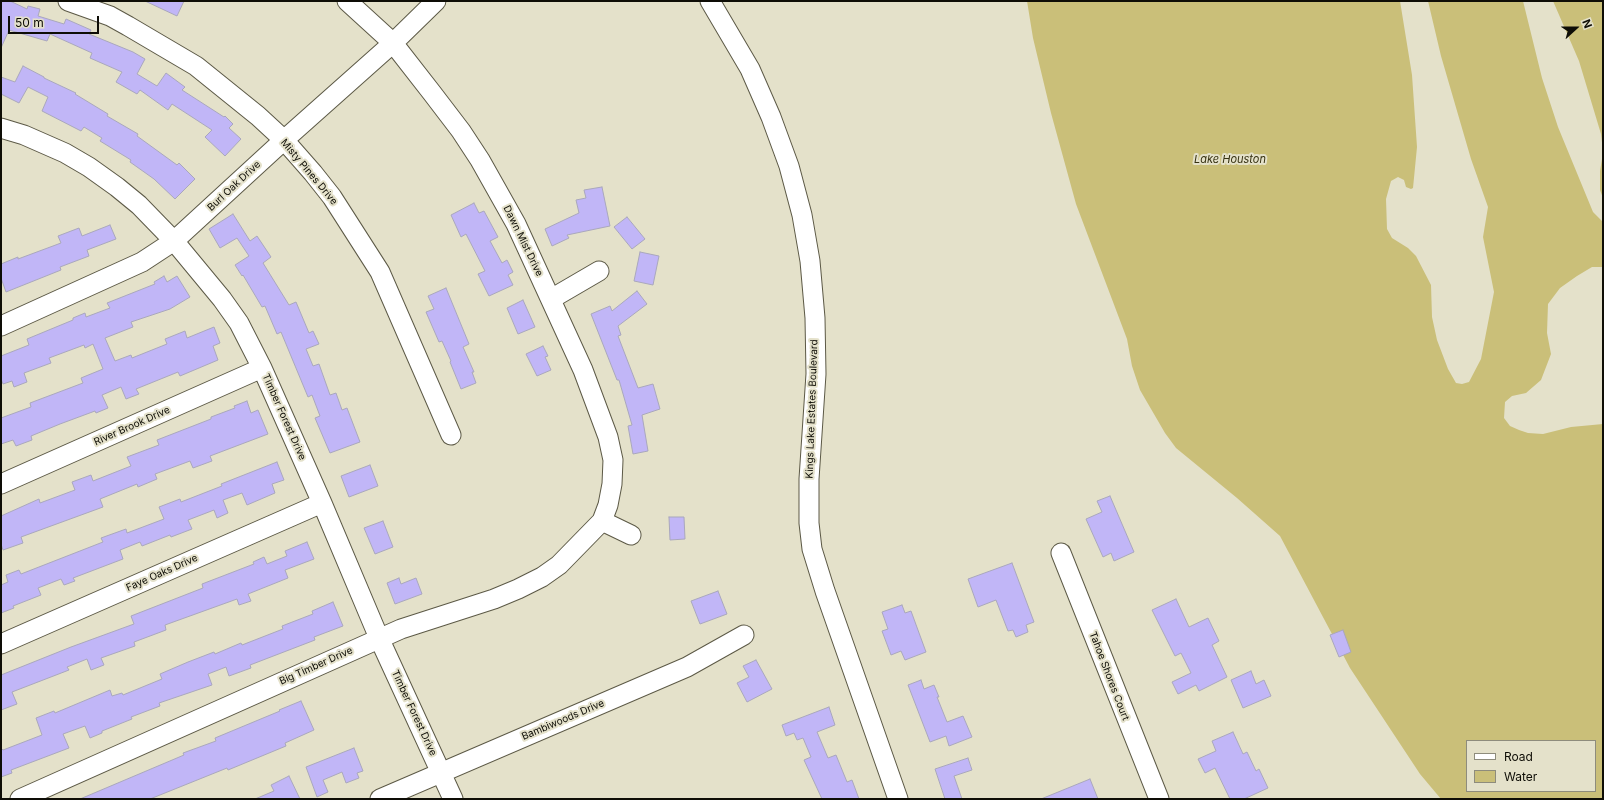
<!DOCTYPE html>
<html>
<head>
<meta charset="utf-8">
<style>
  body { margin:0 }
  #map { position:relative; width:1604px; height:800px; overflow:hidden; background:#e4e1ca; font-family:Inter,sans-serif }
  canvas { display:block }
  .frame { position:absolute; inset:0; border:2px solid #0e0d06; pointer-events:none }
  .legend { position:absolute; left:1466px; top:740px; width:130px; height:52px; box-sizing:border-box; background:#e4e1ca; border:1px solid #8e8c7c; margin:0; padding:5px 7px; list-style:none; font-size:12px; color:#0e0d06 }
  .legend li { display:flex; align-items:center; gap:8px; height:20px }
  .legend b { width:20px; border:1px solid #8e8c7c }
  .north { position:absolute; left:1556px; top:8px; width:40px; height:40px; -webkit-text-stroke:3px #e4e1ca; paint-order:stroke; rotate:69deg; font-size:11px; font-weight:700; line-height:16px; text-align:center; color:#0e0d06 }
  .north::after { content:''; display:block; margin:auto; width:14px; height:18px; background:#0e0d06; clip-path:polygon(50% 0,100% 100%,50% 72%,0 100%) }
  .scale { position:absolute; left:8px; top:16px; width:91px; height:18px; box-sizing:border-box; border:2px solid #0e0d06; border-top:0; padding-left:5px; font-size:12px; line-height:14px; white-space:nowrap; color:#0e0d06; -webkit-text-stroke:3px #e4e1ca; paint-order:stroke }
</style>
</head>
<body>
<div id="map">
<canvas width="1604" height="800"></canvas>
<div class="frame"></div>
<ul class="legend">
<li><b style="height:5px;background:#fff"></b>Road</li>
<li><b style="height:11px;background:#cabf79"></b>Water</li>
</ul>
<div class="north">N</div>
<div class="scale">50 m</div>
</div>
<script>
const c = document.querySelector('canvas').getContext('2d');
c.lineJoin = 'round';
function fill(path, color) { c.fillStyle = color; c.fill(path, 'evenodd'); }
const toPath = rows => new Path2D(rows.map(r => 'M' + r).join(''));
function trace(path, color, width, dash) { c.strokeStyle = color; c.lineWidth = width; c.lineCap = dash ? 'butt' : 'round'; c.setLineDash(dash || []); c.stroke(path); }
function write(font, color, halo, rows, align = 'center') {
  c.font = font + ' Inter,sans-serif'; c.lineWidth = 4; c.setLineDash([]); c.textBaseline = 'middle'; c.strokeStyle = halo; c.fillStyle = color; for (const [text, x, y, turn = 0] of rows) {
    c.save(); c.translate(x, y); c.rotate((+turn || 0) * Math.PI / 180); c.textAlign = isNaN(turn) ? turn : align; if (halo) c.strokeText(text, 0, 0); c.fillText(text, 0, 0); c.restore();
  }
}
const water = toPath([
  [1027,1,1400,1,1412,75,1417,147,1413,188,1411,189,1406,187,1404,180,1398,177,1391,181,1386,199,1387,229,1392,238,1408,248,1416,256,1431,285,1432,317,1437,340,1448,369,1456,383,1462,384,1469,382,1481,359,1494,292,1483,237,1488,207,1471,159,1441,56,1428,1,1523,1,1542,78,1558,127,1593,212,1603,222,1603,267,1592,267,1577,276,1560,288,1548,304,1547,333,1551,354,1541,380,1526,393,1512,396,1505,402,1504,418,1510,426,1519,430,1528,433,1543,434,1571,427,1603,424,1603,799,1441,799,1420,774,1350,668,1280,536,1237,498,1176,448,1165,433,1140,390,1132,366,1127,339,1076,204,1051,113,1033,38],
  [1467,741,1595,741,1595,791,1467,791],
  [1553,1,1603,1,1603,151,1601,134,1579,61],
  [1603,153,1603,198,1600,190,1600,171]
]);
const building = toPath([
  [1,1,10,1,27,9,28,6,40,9,38,16,64,24,66,19,91,30,89,34,133,52,145,59,137,74,157,86,166,73,185,87,182,90,224,117,225,116,233,124,229,128,241,139,225,156,205,137,212,130,172,104,168,110,140,90,137,94,116,82,122,72,90,58,92,53,50,34,47,41,9,30,1,48,1,1],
  [145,1,184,1,177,16,145,1],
  [23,66,44,77,44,78,76,93,75,94,108,114,107,116,138,134,137,136,177,165,179,163,195,179,175,199,154,179,130,162,131,160,100,141,102,138,84,127,81,131,42,111,48,97,28,87,19,103,1,94,1,77,15,82,23,66],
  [602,187,610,226,567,235,569,238,552,246,545,229,579,213,576,200,586,198,584,190,602,187],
  [474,203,479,213,484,211,498,237,490,241,502,263,507,260,513,272,508,275,513,285,489,296,478,274,485,271,466,234,461,237,451,215,474,203],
  [233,214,250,241,257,236,271,257,263,263,289,305,296,302,309,333,313,331,319,344,306,349,313,366,319,364,330,395,336,393,342,410,347,408,360,442,330,453,315,418,320,416,312,395,308,397,281,332,277,334,265,306,262,307,243,275,242,276,235,265,249,256,237,238,220,248,209,229,233,214],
  [627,217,645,239,632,249,614,227,627,217],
  [110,225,116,239,87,250,89,256,60,267,61,270,6,292,1,278,1,264,18,257,18,259,61,243,58,236,79,228,82,236,110,225],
  [640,252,659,256,653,285,634,281,640,252],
  [164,276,167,282,177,276,190,297,170,309,131,322,133,327,105,338,115,361,131,355,132,358,167,344,165,339,185,331,187,338,214,327,220,343,213,346,218,360,180,376,178,372,136,389,139,394,126,399,121,387,102,395,108,408,96,413,95,411,60,424,31,436,32,440,16,446,13,440,1,444,1,418,31,407,30,403,83,383,81,378,103,369,93,344,85,348,84,345,49,358,51,363,24,373,27,382,14,387,12,381,3,384,1,379,1,356,29,345,27,339,73,320,73,318,85,313,86,317,110,308,107,303,155,284,154,282,164,276],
  [446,288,469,344,463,347,474,372,472,372,476,383,461,389,450,362,451,361,442,341,439,342,426,312,434,309,428,296,446,288],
  [637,291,647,304,618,326,621,335,618,336,638,388,653,384,660,409,642,415,648,451,633,454,628,426,632,425,619,380,617,380,591,314,610,306,612,311,637,291],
  [523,300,535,327,518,334,507,308,523,300],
  [543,346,548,356,545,357,551,370,537,376,526,354,543,346],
  [247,401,251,413,258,410,268,434,210,456,212,461,193,468,190,461,155,474,157,479,138,487,137,484,100,499,103,507,21,537,23,543,3,550,1,544,1,516,39,499,40,503,75,490,72,482,91,475,93,481,131,466,127,457,159,445,157,440,211,419,211,417,235,408,234,406,247,401],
  [277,462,284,480,272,484,275,493,247,505,242,493,223,500,228,513,217,518,214,510,188,520,192,529,171,537,170,535,142,546,140,542,120,550,123,559,73,578,75,581,64,585,61,579,38,588,41,595,13,606,14,608,1,613,1,585,8,582,6,575,19,570,21,574,103,542,101,538,126,529,127,533,164,519,159,507,180,499,181,502,222,486,221,484,277,462],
  [370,465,378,486,349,497,341,476,370,465],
  [1110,496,1134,552,1114,561,1111,553,1103,557,1086,519,1102,512,1097,501,1110,496],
  [669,517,684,517,685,539,670,540,669,517],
  [383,521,393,547,375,554,364,528,383,521],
  [307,542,314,559,285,570,288,578,248,594,251,601,239,605,237,599,165,625,166,630,134,642,135,646,101,658,104,665,91,670,87,659,67,667,69,670,12,692,17,704,1,710,1,675,71,647,134,624,131,616,203,588,202,584,254,564,253,562,264,557,267,564,287,556,285,551,307,542],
  [1012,563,1034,622,1026,625,1028,632,1016,637,1013,630,1008,631,996,600,978,607,968,579,1012,563],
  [399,578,401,584,416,578,422,594,395,604,387,583,399,578],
  [718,591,727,614,700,624,691,601,718,591],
  [1176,599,1189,627,1208,618,1219,641,1212,645,1227,677,1199,691,1196,685,1178,694,1172,682,1191,673,1181,653,1175,656,1152,610,1176,599],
  [333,602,343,626,314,637,315,640,250,665,251,668,229,676,226,667,208,674,212,685,159,703,160,706,131,717,132,719,102,731,102,733,90,738,85,726,63,734,69,748,11,770,12,773,1,777,1,748,3,750,42,735,36,718,54,711,55,713,110,690,112,696,122,693,123,695,162,679,160,674,188,662,214,652,215,654,241,643,242,645,283,629,282,626,313,614,312,611,333,602],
  [902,605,905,613,911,611,926,652,905,660,901,651,891,655,882,631,888,629,882,612,902,605],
  [1343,630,1351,652,1339,657,1330,635,1343,630],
  [756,660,772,689,747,702,737,683,749,677,743,666,756,660],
  [1251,671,1256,684,1264,680,1271,696,1243,708,1231,680,1251,671],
  [921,680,924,689,934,685,939,697,937,697,947,722,963,716,972,737,949,746,946,736,930,742,908,685,921,680],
  [301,701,314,730,285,743,286,746,228,770,227,768,150,799,80,799,184,755,183,753,216,741,215,738,280,711,279,710,301,701],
  [829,707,835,725,817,732,828,758,836,755,847,782,852,780,859,799,822,799,804,760,811,757,803,738,797,740,794,733,786,736,782,725,829,707],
  [1233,732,1243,754,1247,752,1256,771,1259,769,1268,788,1244,799,1230,799,1215,768,1205,773,1198,759,1216,751,1212,741,1233,732],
  [354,748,363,771,357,773,359,778,346,783,342,772,323,780,328,792,317,797,306,767,354,748],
  [968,758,972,770,954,776,962,799,945,799,935,769,968,758],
  [289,776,300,799,255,799,274,791,271,785,289,776],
  [1090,779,1098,799,1041,799,1090,779]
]);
const minor = toPath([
  [68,1,110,16,128,26,196,66,258,116,284,140,313,173,332,197,380,272,451,435],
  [710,1,750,69,771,117,789,166,802,215,810,261,815,318,816,374,809,479,809,523,812,549,825,591,898,799],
  [1,128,24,135,65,153,89,167,117,187,139,205,174,241,222,299,239,323,262,368,322,503,379,638,453,799],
  [551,299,599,271],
  [1,326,142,262,174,241,284,140,393,43,436,1],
  [1,484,262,368],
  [602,521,631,535],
  [1061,553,1159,799],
  [1,644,322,503],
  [20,799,401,629,494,599,518,589,542,577,559,565,602,521,608,505,612,484,613,460,608,437,583,370,516,224,480,160,461,131,432,93,393,43,347,1],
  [380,799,687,667,744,635]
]);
const streetNames = [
  ["Misty Pines Drive",309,172,50],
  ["Burl Oak Drive",234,186,-43],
  ["Dawn Mist Drive",523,241,64],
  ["Kings Lake Estates Boulevard",812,409,-88],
  ["Timber Forest Drive",284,417,66],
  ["River Brook Drive",132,426,-24],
  ["Faye Oaks Drive",162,573,-24],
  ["Big Timber Drive",316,666,-24],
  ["Tahoe Shores Court",1109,676,69],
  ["Timber Forest Drive",414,713,65],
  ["Bambiwoods Drive",563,720,-23]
];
const waterNames = [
  ["Lake Houston",1230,160]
];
fill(water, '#cabf79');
fill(building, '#c1b6f7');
trace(building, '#a9a7bc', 1);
trace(minor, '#5c5946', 21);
trace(minor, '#fff', 19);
write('10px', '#0e0d06', '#e4e1ca', streetNames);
write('italic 11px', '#363112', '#e4e1ca', waterNames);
</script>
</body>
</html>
